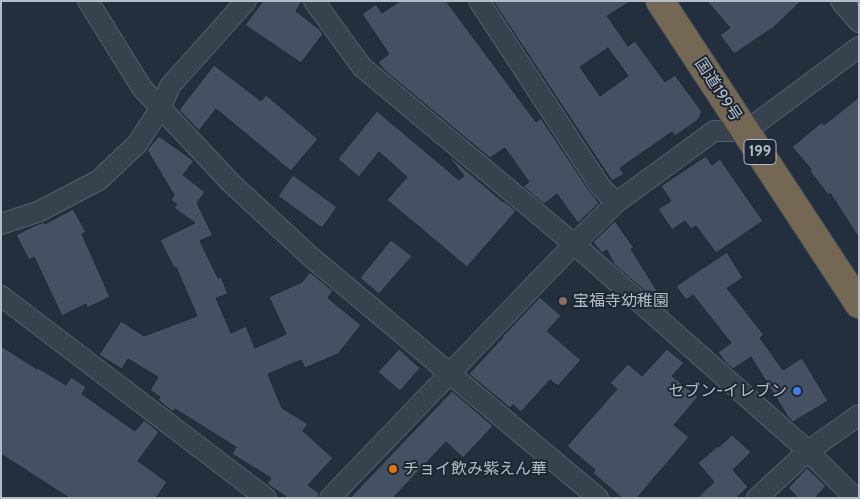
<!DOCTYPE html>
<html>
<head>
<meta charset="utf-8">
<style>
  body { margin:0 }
  #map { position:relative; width:860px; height:499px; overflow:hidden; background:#242f3e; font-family:Cabin,sans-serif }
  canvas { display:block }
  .frame { position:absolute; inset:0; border:2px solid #b4bcc9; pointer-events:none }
</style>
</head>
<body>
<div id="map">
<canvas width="860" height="499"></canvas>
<div class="frame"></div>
</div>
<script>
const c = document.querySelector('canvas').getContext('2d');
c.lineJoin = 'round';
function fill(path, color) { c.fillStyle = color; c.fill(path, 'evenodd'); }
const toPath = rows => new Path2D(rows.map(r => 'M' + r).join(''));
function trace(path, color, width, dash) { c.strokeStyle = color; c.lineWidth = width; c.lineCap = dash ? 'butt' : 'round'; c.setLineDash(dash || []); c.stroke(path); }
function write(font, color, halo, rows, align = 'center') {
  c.font = font + ' Cabin,"Noto Sans JP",sans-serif'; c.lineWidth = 4; c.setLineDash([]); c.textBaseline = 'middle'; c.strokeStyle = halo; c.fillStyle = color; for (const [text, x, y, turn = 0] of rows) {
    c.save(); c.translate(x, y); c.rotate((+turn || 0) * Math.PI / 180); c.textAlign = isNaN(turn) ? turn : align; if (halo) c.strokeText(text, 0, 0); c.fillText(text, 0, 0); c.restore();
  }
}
const building = toPath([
  [263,1,302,1,296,11,319,29,323,34,301,63,245,25,263,1],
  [400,1,446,1,536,122,541,118,590,192,599,203,578,223,557,194,544,204,523,186,529,182,505,148,490,158,384,70,378,62,389,54,362,14,376,4,382,13,400,1],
  [493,1,631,1,607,16,628,46,635,41,665,82,675,75,702,112,698,120,675,136,672,132,620,168,624,174,612,181,493,1],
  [608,48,628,76,600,96,580,67,608,48],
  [707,1,801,1,774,27,734,54,720,35,730,28,707,1],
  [214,65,261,101,266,95,318,139,291,171,216,109,199,131,179,110,214,65],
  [859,97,859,238,830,193,828,195,810,171,811,169,792,147,822,122,824,125,859,97],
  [377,111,459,180,464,176,447,154,503,202,504,201,516,211,467,267,387,200,407,177,379,152,359,177,338,159,377,111],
  [159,136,194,161,183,175,205,192,197,203,214,238,211,236,200,241,218,278,221,277,228,294,216,298,231,333,246,326,255,348,286,334,269,297,302,282,310,272,333,291,328,298,361,325,338,354,305,368,301,360,268,374,282,408,308,424,303,431,333,458,308,485,319,493,318,498,288,498,267,484,271,478,232,454,236,447,175,409,173,412,158,400,160,397,150,390,158,377,128,359,122,369,99,355,121,321,144,336,197,316,176,267,174,268,160,240,195,223,174,208,177,204,171,200,174,195,147,150,159,136],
  [706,156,712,165,720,159,763,221,716,253,696,226,691,229,685,221,672,230,658,209,671,201,661,186,706,156],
  [293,175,337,207,322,228,278,196,293,175],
  [73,209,86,232,82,234,110,297,87,308,86,304,62,316,34,257,29,260,16,235,34,226,44,222,45,224,73,209],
  [615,221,634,248,631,249,672,315,614,264,607,250,602,253,593,242,615,221],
  [391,240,412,256,379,294,360,278,391,240],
  [727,252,743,278,727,288,764,335,760,338,783,370,802,358,828,401,793,422,788,417,751,357,733,369,725,362,718,352,731,343,693,295,686,300,676,286,727,252],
  [540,297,561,316,547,331,581,360,558,386,550,380,521,412,513,405,510,408,469,374,503,337,502,337,540,297],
  [1,346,37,369,38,368,66,385,71,377,86,387,82,394,135,431,144,420,159,432,138,461,167,482,156,498,69,498,1,454,1,346],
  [399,349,420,368,400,391,378,372,399,349],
  [667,349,684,363,672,376,698,397,674,425,689,437,637,498,622,498,593,473,595,470,567,446,617,389,610,383,628,364,642,376,667,349],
  [452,391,493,426,463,458,446,442,393,498,350,498,452,391],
  [732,435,751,452,733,470,748,487,736,498,697,498,714,482,698,463,718,446,719,447,732,435],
  [807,468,826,486,815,498,798,498,788,488,807,468]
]);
const street = toPath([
  [88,1,142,88,231,183,311,257,598,498],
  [314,1,362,67,574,244,808,451,855,498],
  [479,1,600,186,616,203],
  [841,1,859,22],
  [1,224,40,211,99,180,137,144,160,109,170,86,246,1],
  [1,296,266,498],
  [330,498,574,244,616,203,714,131,746,131,859,47],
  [757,498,808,451,859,415]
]);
const highway = toPath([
  [660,1,859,304]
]);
const markers = [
  [563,301,5,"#8d6e63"],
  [797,391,5,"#3f7fe0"],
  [393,469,5,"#e8710a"]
];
const shields = [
  [760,152,32]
];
const shieldNames = [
  ["199",760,152]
];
const streetNames = [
  ["国道199号",718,90,57]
];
const poiNames = [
  ["宝福寺幼稚園",573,301],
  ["セブン-イレブン",787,391,"right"],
  ["チョイ飲み紫えん華",403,469]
];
fill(building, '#455162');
trace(building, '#1f2835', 1);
trace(street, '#565f6c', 22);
trace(highway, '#434c59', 30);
trace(street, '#38414e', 20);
trace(highway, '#746855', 28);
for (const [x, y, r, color] of markers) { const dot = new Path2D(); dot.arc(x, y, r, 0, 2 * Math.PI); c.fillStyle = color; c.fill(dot); trace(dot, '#1d2633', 2); }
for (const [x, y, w] of shields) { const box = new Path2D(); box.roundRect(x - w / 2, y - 12.5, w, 25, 4); c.fillStyle = '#1d2633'; c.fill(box); trace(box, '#b4bcc9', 1); }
write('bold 15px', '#b4bcc9', null, shieldNames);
write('16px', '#b4bcc9', '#1d2633', streetNames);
write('16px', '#b4bcc9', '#1d2633', poiNames, 'left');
</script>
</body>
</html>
